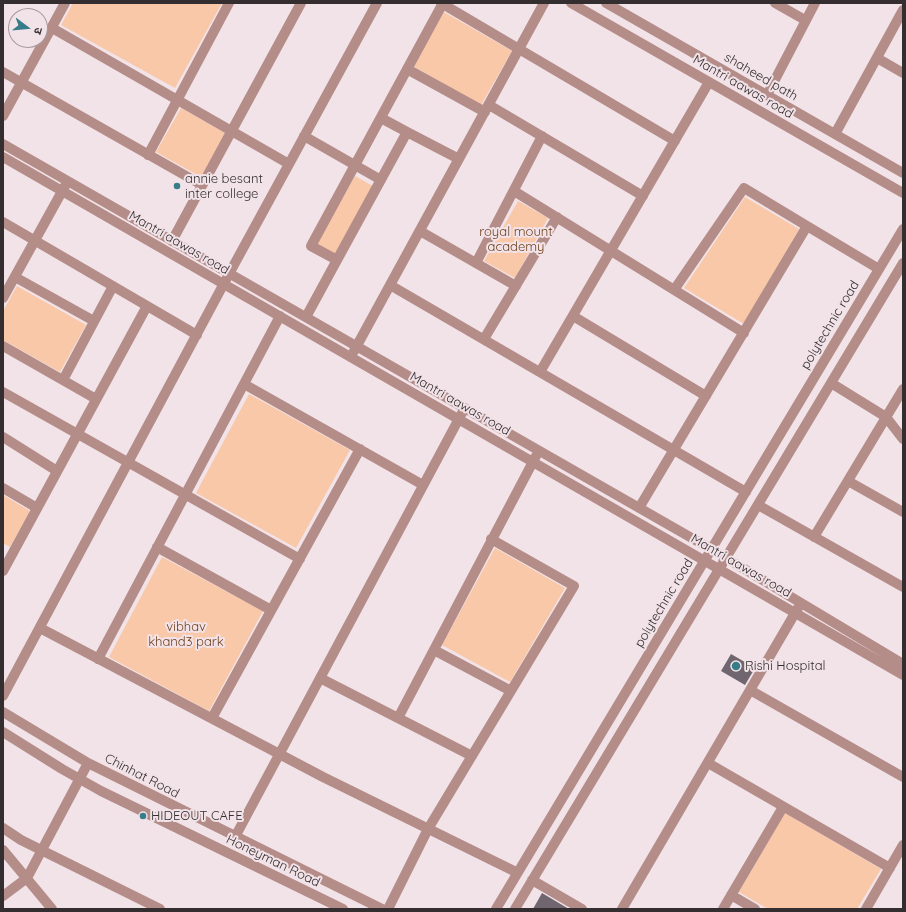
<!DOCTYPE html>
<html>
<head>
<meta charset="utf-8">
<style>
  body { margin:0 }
  #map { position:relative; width:906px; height:912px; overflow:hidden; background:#f2e3e8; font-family:Quicksand,"Noto Sans Devanagari",sans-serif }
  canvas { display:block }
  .frame { position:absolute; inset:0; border:4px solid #342e30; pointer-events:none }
  .north { position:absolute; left:8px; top:8px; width:40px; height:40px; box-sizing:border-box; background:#f2e3e8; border:1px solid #a69b9e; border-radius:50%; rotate:106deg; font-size:11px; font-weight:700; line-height:16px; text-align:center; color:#342e30 }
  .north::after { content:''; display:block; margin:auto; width:14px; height:18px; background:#377d89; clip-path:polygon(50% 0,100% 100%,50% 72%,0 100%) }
</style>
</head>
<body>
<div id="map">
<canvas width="906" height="912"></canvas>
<div class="frame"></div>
<div class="north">उ</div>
</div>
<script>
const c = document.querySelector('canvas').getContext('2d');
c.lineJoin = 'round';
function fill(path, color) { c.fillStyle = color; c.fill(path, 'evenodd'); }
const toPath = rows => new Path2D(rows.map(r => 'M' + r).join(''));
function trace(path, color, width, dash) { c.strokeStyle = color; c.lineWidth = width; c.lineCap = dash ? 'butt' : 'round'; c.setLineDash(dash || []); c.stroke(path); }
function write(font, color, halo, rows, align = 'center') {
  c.font = font + ' Quicksand,sans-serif'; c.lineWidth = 4; c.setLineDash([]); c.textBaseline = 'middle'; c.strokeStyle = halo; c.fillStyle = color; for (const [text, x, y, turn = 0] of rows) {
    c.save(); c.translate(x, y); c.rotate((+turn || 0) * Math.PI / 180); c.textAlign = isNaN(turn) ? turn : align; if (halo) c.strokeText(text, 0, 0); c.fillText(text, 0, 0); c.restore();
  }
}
const green = toPath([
  [73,3,222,3,175,88,61,25],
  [444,12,512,51,481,105,413,66],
  [181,108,225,133,201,177,156,152],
  [355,176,373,186,335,254,317,244],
  [745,197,799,229,744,324,684,288],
  [518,201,548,218,515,278,484,261],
  [17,286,86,325,60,372,3,340,3,311],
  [249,394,350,450,296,548,196,493],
  [3,495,30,511,10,547,3,543],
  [495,548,565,588,510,682,442,645],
  [162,557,263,611,209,711,109,657],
  [785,813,881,869,857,909,768,909,739,892]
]);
const building = toPath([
  [731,654,755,668,745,685,721,671],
  [542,893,569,909,533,909]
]);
const minor = toPath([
  [441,3,675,141],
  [571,3,903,193],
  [606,3,903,173],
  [775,3,805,20],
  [52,28,289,164],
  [877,58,903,73],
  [407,69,485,112],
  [3,72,202,185],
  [767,95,815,3],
  [489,105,643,196],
  [3,116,65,3],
  [381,118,407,132,337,260,311,246,443,3],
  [407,132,459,159],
  [835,134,903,10],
  [304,136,381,180],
  [3,144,711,549,903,664],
  [148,155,229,3],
  [3,157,903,675],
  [514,191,744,333],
  [3,222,197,335],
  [420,231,516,286],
  [172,241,301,3],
  [476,263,542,136],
  [15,277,94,321],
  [390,285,746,492],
  [674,290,744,188,807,226],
  [3,298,65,186],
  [573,316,706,396],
  [306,317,337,260],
  [484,339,557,217],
  [3,346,96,399],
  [354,351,544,3],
  [540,372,709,82],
  [63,380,113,286],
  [831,383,886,417,903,439],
  [244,384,423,485],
  [3,392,300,559],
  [3,437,57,471],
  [848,481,903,512],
  [3,488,37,508],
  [758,505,903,587],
  [639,508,807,226,879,269],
  [814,537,903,389],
  [157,547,271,610],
  [3,571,147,306],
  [40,628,323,777,516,872],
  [434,650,511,691],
  [98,659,280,316],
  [320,678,472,756],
  [750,690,903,777],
  [3,696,229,274,377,3],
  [3,712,88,763,382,909],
  [212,718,360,449],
  [398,718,536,456],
  [3,732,62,769,101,791,343,909],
  [708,763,890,868],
  [3,828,21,840,160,909],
  [235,837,462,413],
  [3,850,52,909],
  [532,880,582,909],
  [731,895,755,909],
  [3,896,27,878,88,763],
  [388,909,428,829,574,586,491,539],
  [496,909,903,229],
  [515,909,903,263],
  [622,909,798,608],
  [723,909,783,807],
  [866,909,903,845]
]);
const markers = [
  [177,186,4,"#377d89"],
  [736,666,5,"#377d89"],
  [143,816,4,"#377d89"]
];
const streetNames = [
  ["shaheed path",761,77,30],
  ["Mantri aawas road",743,87,30],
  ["Mantri aawas road",179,243,30],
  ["polytechnic road",830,325,-59],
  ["Mantri aawas road",460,404,30],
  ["Mantri aawas road",741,566,30],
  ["polytechnic road",664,603,-59],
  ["Chinhat Road",142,776,27],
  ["Honeyman Road",273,861,26]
];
const poiNames = [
  ["annie besant",185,179],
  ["inter college",185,194],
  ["Rishi Hospital",745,666],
  ["HIDEOUT CAFE",151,816]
];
const parkNames = [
  ["royal mount",516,232],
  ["academy",516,247],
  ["vibhav",186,627],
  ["khand3 park",186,642]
];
fill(green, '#f9c8a8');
fill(building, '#70666f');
trace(minor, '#b48d89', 10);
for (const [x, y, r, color] of markers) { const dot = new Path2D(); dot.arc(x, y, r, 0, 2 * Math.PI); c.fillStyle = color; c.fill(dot); trace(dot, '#f2e3e8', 1.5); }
write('13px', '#342e30', '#f2e3e8', streetNames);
write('13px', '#342e30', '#f2e3e8', poiNames, 'left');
write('13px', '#6d3e1a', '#f2e3e8', parkNames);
</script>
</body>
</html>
